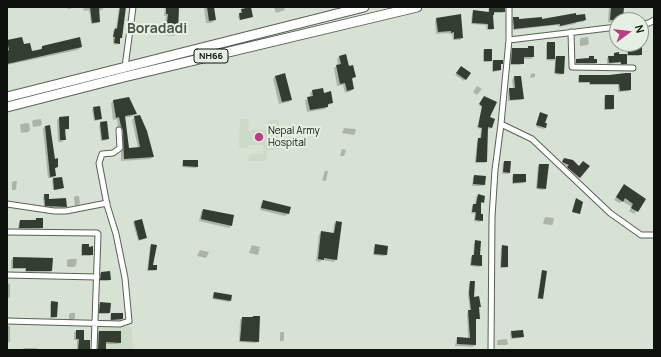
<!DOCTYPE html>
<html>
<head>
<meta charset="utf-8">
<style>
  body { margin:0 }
  #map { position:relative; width:661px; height:357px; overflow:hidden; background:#d7e2d5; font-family:Manrope,sans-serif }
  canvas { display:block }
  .frame { position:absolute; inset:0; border:8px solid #0e120d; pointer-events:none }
  .north { position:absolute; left:609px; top:12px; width:40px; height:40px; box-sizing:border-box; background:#e4f0e2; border:1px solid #8e978d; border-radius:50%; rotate:75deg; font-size:11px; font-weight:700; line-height:16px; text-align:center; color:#0e120d }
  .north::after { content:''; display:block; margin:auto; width:14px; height:18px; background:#be3c83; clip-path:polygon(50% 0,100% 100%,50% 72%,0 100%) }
</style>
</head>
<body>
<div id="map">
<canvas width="661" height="357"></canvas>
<div class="frame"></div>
<div class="north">N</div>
</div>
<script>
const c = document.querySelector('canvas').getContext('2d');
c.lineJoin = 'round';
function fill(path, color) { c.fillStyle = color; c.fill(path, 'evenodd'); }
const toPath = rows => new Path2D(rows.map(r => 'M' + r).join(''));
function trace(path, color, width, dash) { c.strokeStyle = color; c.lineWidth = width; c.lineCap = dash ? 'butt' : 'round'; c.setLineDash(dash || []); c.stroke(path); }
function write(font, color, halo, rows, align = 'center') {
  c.font = font + ' Manrope,sans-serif'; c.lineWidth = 4; c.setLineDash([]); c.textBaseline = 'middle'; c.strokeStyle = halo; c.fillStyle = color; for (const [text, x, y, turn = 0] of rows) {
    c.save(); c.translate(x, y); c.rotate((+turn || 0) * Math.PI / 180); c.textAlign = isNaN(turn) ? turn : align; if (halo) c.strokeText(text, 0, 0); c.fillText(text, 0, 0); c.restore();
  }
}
const built = toPath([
  [240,119,249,119,248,130,267,129,268,120,279,120,277,149,267,150,267,159,265,161,248,161,249,154,263,154,263,145,249,145,247,148,239,148],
  [96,325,132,327,133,350,94,350]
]);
const shadow = toPath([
  [68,7,78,7,68,9],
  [83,7,104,7,102,10,98,11,99,22,97,23,91,24,89,10,84,11],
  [119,7,125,7,121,38,117,45,113,44,113,31,116,29],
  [165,7,178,7,177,33,174,36,164,35,166,16,164,16],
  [204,7,215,7,213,7,214,20,212,23,206,23],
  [274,7,284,7,285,10,276,13],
  [489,7,504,7,503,13,493,13,492,16,493,29,491,30,487,30,486,25,471,24,472,13,473,12,488,13],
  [609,7,623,7,622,20,617,20,617,23,608,22],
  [242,10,252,17,239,20,238,16,240,14,240,12],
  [460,16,462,38,460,40,453,40,452,34,449,34,449,33,436,34,435,21,437,19],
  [575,16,585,20,583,22,577,22,575,24,559,27,558,25,513,30,512,20,513,18,518,20,541,20],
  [614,34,617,34,617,40,615,40],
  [588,37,589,44,587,45,580,46,580,40,581,38],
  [8,41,23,46,32,52,40,50,42,47,81,47,78,50,7,65],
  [547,43,554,58,556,57,563,73,561,75,554,74,555,59,553,61,546,60,546,45],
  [529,47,533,57,531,59,523,59,523,63,520,65,509,65,510,51,513,49,527,49],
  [628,48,641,54,639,56,626,56,626,63,625,65,620,65,620,63,607,64,607,58,609,57,613,57,614,54,618,55,627,55,627,49],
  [485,50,491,61,490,62,483,62,483,51],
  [339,57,355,77,351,80,353,89,351,91,345,93,343,85,337,86,334,68,338,65,337,59],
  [576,60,596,60,596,63,595,64,575,64],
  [493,61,500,65,500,70,499,71,492,72,492,62],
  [460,69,465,79,464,81,455,75],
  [535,73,535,77,530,78,531,74],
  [285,74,291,99,289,102,279,104,273,79,275,76],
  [580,76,609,76,630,90,629,91,618,92,618,85,589,85,589,83,578,83,578,77],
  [514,77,523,98,521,100,508,101,508,91,510,89,513,89,512,80],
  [477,86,482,89,477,95,473,92],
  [312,91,323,94,332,103,327,106,325,109,307,112,305,100,311,98,310,93],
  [606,96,613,109,611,110,604,110,604,97],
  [484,97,491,127,490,129,487,128,486,161,485,163,475,163,477,141,480,139,481,129,477,128,482,107,479,106],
  [114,100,135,114,133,116,124,118,128,150,138,148,132,120,135,117,153,157,150,159,121,161,121,133,118,129,117,119,113,120,111,103],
  [94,108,101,119,99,120,94,121,92,110],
  [540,114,545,128,544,129,536,127],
  [60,118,68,129,64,131,65,139,62,142,58,142,57,120],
  [41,119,42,124,40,126,33,127,32,121,34,120],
  [29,123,30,130,28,132,21,133,20,125,21,124],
  [101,123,108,139,107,140,101,141,99,125],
  [45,126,54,160,57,167,54,169,55,176,52,178,48,178,43,129],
  [344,128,356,129,355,133,354,135,342,133],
  [342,149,346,150,344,156,340,156],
  [564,159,579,167,588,167,578,178,567,169,568,167,562,164],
  [184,161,197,166,196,168,182,167,182,162],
  [504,162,509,172,508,174,502,174,503,163],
  [539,165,545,188,543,190,536,189,538,166],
  [325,171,328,171,326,181,322,180],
  [513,175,525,182,524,183,512,184,512,177],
  [474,176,485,177,484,185,482,186,472,186,473,178],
  [53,179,63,188,61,189,53,190,52,181],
  [14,181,17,181,16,189,15,190,12,190,12,182],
  [622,188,645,199,634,214,629,211,632,207,622,201,620,203,614,200],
  [45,195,48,200,66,206,64,208,44,207,43,197],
  [75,196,79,196,80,204,75,206,74,198],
  [478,196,483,202,480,204,480,215,482,220,480,222,474,221,475,214,471,213,472,206,475,205,476,197],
  [576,199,579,213,572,211],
  [264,201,288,214,285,216,260,210,261,204],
  [203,210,231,225,229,228,199,221,201,212],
  [545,217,554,218,553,224,552,225,543,224],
  [36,219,42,228,40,229,18,229,19,222,20,221,35,220],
  [135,222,145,237,144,239,138,241,133,223],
  [336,222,336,259,334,262,322,260,320,262,316,261,319,235,321,232,333,234,334,224],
  [476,241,481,265,479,267,470,266,471,257,473,256,474,243],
  [82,245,92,255,90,256,81,256,81,246],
  [152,245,152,266,156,270,154,271,147,271,150,246],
  [252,245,260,247,258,255,249,253],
  [376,245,386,247,386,255,384,256,373,255,374,247],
  [503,246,507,267,505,268,500,268,501,248],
  [200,250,209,252,206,258,197,256],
  [13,258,51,271,49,273,25,272,25,269,11,269,11,260],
  [69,259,77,259,76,265,75,267,67,267,67,260],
  [542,271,542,298,541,299,537,299],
  [101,273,110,280,108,281,99,281,100,274],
  [470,282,473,298,480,307,478,308,479,318,475,320,475,345,473,347,455,346,456,340,457,338,468,338,467,313,470,311,468,296,469,284],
  [7,283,10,284,10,296,9,298,7,298],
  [214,294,230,300,229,302,212,299],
  [52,302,56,316,55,318,50,318,50,304],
  [100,303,109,313,108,314,98,314,99,305],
  [71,313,75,313,75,318,73,320,69,320,69,314],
  [111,314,122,318,121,320,110,321,110,315],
  [242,318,258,342,256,343,239,342,240,320],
  [7,326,10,326,10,341,8,343],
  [76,331,83,341,89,350,77,350,77,340,74,340,74,332],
  [99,332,120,342,118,344,105,344,105,350,97,350,97,333],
  [281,332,284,332,284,339,283,341,280,341,280,333],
  [511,332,523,336,521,338,511,339,510,334],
  [507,339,508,344,506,345,497,345,497,341,498,340],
  [24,348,37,348,37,350,22,350]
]);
const building = toPath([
  [90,7,99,7,100,22,92,23],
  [120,7,126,7,122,38,120,38,120,44,114,43,115,37,113,37,115,28,117,29],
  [166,7,179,7,178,34,166,33,168,14,166,14],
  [207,7,214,7,216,20,209,21],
  [251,7,253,17,240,20,239,13,242,13,241,9],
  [489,7,505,7,505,12,494,12,494,15,493,15,494,29,488,29,488,24,472,23,473,10,489,12],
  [611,7,624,7,623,20,610,20],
  [576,13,576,15,585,14,586,20,560,26,560,24,514,29,513,17,519,17,519,19,542,17,542,19],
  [461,14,463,38,454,39,454,32,451,33,451,31,438,32,436,18],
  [22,37,24,44,30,43,32,51,42,49,42,46,80,37,82,47,7,64,7,51,9,50,7,40],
  [547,42,555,42,555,59,547,59],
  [528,46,534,46,534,57,524,57,524,64,511,64,512,48,528,48],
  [628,47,642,47,642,55,628,55],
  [484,49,492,49,492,61,484,61],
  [619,52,619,54,627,54,627,64,621,64,621,62,609,63,608,56,614,56,614,53],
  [346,54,349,66,353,65,356,77,352,78,354,89,347,91,345,83,340,84,336,65,341,64,339,56],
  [556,56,565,56,564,74,555,73],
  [589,56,594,56,594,59,597,59,597,63,576,63,576,59,589,58],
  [493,60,503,60,503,64,501,64,501,70,493,71],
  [461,66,471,73,466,80,456,73],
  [285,73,292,100,282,102,275,76],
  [626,73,631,73,631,90,620,91,619,84,590,84,590,82,579,82,579,75,609,75],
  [514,76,521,76,524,99,510,100,509,88,515,88],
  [323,88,324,93,331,91,333,103,328,104,328,107,310,110,307,97,313,96,312,90],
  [605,95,614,95,614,109,605,109],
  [484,96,497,102,490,117,495,119,492,128,488,127,487,162,476,162,478,138,481,138,482,128,478,127,482,106,479,104],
  [129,97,137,114,125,116,129,148,140,147,134,116,140,115,147,131,154,157,124,159,123,130,121,126,119,117,116,118,113,100],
  [100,106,102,119,95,120,93,107],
  [540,112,548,115,545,123,547,123,546,128,536,125],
  [69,116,69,129,65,129,66,140,60,140,59,117],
  [107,121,109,139,102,140,100,122],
  [50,125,55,159,58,158,58,167,55,168,56,176,50,177,45,126],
  [564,158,573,160,579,166,583,161,590,166,580,178,567,167,569,165,562,162],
  [183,160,198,160,198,167,183,166],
  [504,161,511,161,510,173,503,172],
  [539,164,549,164,546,189,537,188],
  [513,174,526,174,526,182,513,183],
  [474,175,486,176,485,185,473,184],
  [62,177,64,188,54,190,53,178],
  [624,184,646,199,638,212,631,208,633,204,625,198,623,202,616,197],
  [44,194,49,194,49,199,66,198,67,207,45,206],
  [478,194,485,196,484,203,481,202,481,214,483,214,483,221,475,220,476,212,472,212,473,204,476,204],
  [576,198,583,202,580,214,572,212],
  [263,200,291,207,289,214,261,208],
  [203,209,234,215,232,226,201,219],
  [36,218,43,218,43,228,19,228,20,220,36,220],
  [142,219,147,238,139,240,134,221],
  [336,221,342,222,337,260,324,258,324,260,318,259,321,231,334,233],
  [475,240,481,241,480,255,482,255,482,266,471,265,472,255,474,255],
  [82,244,89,244,89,247,93,246,93,255,82,255],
  [151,244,157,245,153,265,157,265,157,270,148,270],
  [375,244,388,246,387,255,374,254],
  [502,245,508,246,508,267,501,267],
  [13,257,53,258,52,271,26,271,26,268,13,268],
  [542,270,547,271,543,299,538,298],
  [110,271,111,280,100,280,101,272],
  [470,281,475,281,474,297,479,296,481,307,479,307,480,319,476,319,476,345,457,344,457,337,470,338,468,310,471,310,469,293],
  [214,292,232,295,231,301,213,298],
  [51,301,58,302,57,317,51,317],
  [100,302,111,303,110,313,99,313],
  [111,313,123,313,123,319,111,320],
  [253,316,260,316,259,342,240,341,242,317,253,317],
  [76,330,84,330,84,340,90,340,90,350,78,350,79,339,76,339],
  [523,330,524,337,512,338,511,331],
  [99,331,121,331,121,343,106,342,106,350,98,350]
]);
const street = toPath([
  [641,24,649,23,654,20],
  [571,32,572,67,633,68],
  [509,40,617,27],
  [125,67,133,7],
  [501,124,532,139,610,213,641,235,654,235],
  [7,204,54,211,66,211,107,203],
  [7,232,97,233,98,234,94,350],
  [7,275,97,277],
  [7,321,120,324,129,321,125,278,116,234,107,205,99,163,102,154,113,153,120,148,119,130],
  [491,350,492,217,495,170,501,124,509,40,509,7]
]);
const highway = toPath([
  [7,97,364,7],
  [7,107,124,77,417,7]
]);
const markers = [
  [259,137,5,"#be3c83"]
];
const shields = [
  [211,56,34]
];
const shieldNames = [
  ["NH66",211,56]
];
const poiNames = [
  ["Nepal Army",268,131],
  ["Hospital",268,143]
];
const districtNames = [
  ["Boradadi",157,29]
];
fill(built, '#cbdbc7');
fill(shadow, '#0003');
fill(building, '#333d32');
trace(street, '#586257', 7);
trace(highway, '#586257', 11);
trace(street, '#fff', 5);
trace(highway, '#fff', 9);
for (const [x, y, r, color] of markers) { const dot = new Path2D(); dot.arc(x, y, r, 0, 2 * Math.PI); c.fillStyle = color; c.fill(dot); trace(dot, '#e4f0e2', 1.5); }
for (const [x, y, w] of shields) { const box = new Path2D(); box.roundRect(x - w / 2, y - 7, w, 14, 3); c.fillStyle = '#e4f0e2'; c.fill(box); trace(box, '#0e120d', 1); }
write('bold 9px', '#0e120d', null, shieldNames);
write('10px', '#0e120d', '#e4f0e2', poiNames, 'left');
write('bold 14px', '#4a5448', '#e4f0e2', districtNames);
</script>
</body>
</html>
